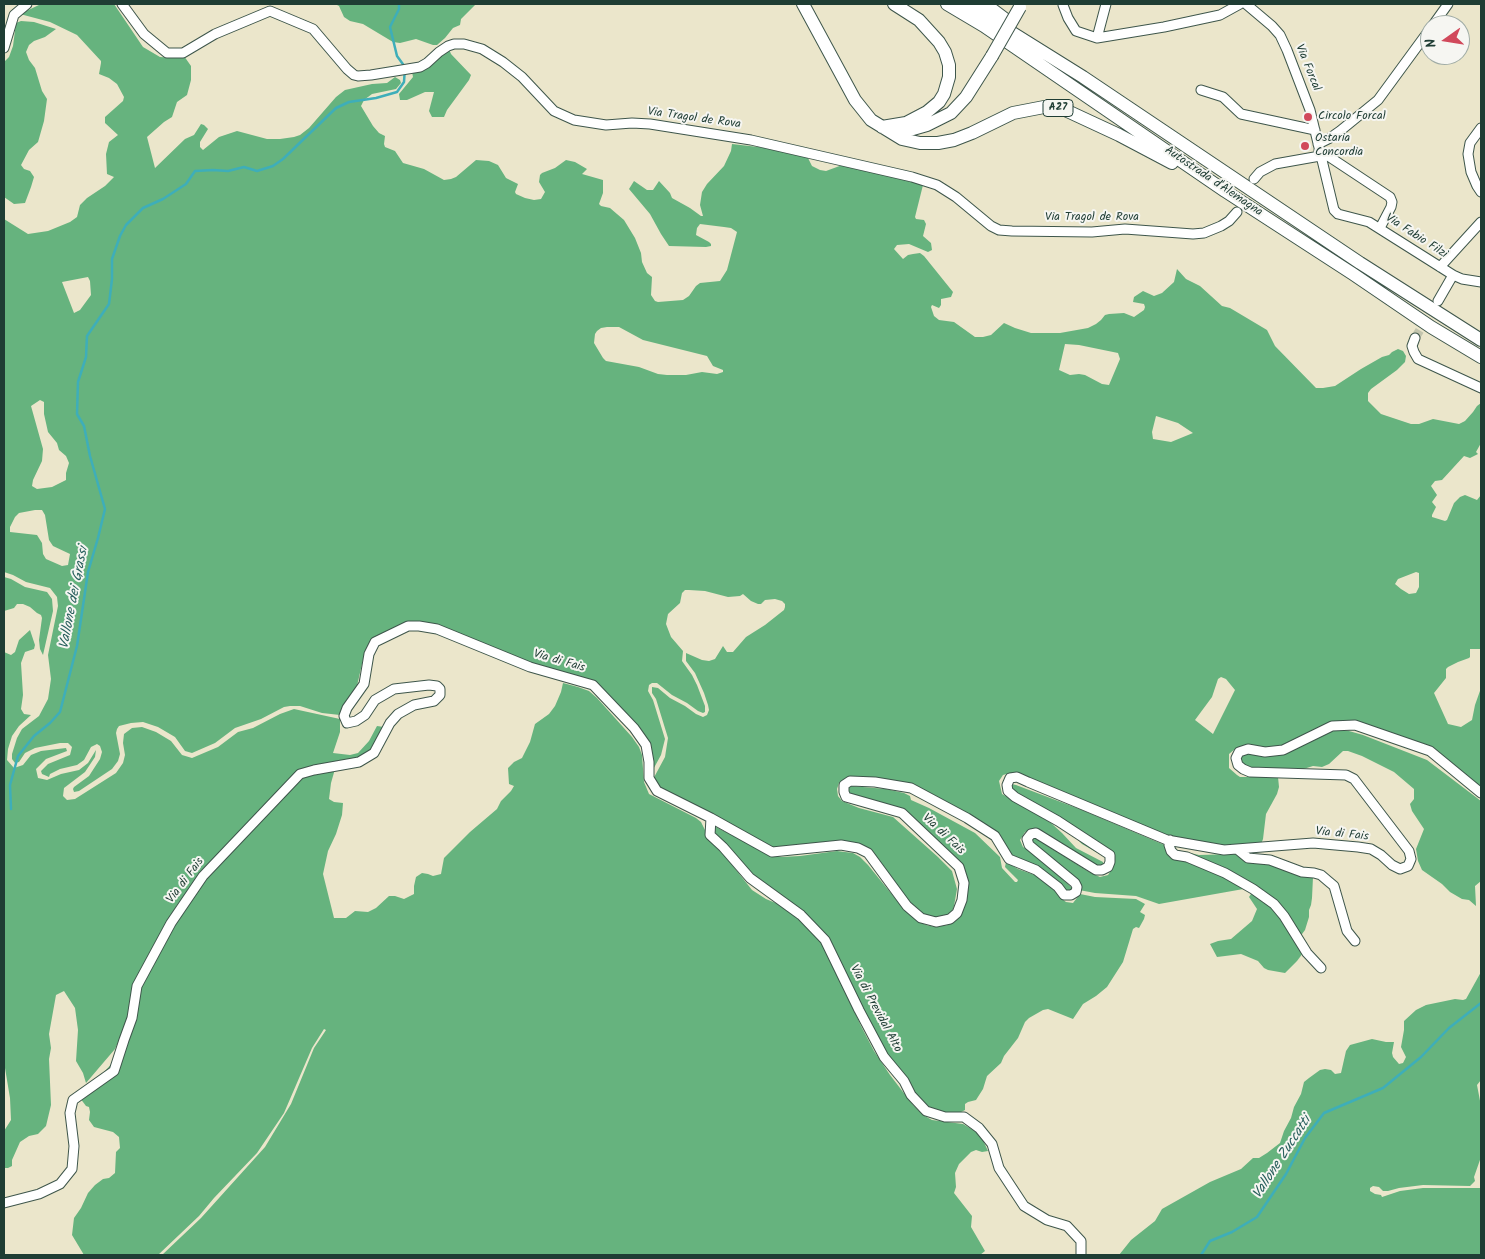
<!DOCTYPE html>
<html>
<head>
<meta charset="utf-8">
<style>
  body { margin:0 }
  #map { position:relative; width:1485px; height:1259px; overflow:hidden; background:#ebe6cb; font-family:Kalam,sans-serif }
  canvas { display:block }
  .frame { position:absolute; inset:0; border:5px solid #1f3d34; pointer-events:none }
  .north { position:absolute; left:1420px; top:15px; width:50px; height:50px; box-sizing:border-box; background:#f6f6f2; border:1px solid #a0aca6; border-radius:50%; rotate:257deg; font-size:14px; font-weight:700; line-height:20px; text-align:center; color:#1f3d34 }
  .north::after { content:''; display:block; margin:auto; width:18px; height:22px; background:#d1495b; clip-path:polygon(50% 0,100% 100%,50% 72%,0 100%) }
</style>
</head>
<body>
<div id="map">
<canvas width="1485" height="1259"></canvas>
<div class="frame"></div>
<div class="north">N</div>
</div>
<script>
const c = document.querySelector('canvas').getContext('2d');
c.lineJoin = 'round';
function fill(path, color) { c.fillStyle = color; c.fill(path, 'evenodd'); }
const toPath = rows => new Path2D(rows.map(r => 'M' + r).join(''));
function trace(path, color, width, dash) { c.strokeStyle = color; c.lineWidth = width; c.lineCap = dash ? 'butt' : 'round'; c.setLineDash(dash || []); c.stroke(path); }
function write(font, color, halo, rows, align = 'center') {
  c.font = font + ' Kalam,sans-serif'; c.lineWidth = 4; c.setLineDash([]); c.textBaseline = 'middle'; c.strokeStyle = halo; c.fillStyle = color; for (const [text, x, y, turn = 0] of rows) {
    c.save(); c.translate(x, y); c.rotate((+turn || 0) * Math.PI / 180); c.textAlign = isNaN(turn) ? turn : align; if (halo) c.strokeText(text, 0, 0); c.fillText(text, 0, 0); c.restore();
  }
}
const forest = toPath([
  [41,4,114,4,143,47,160,57,174,58,184,56,191,66,191,80,187,95,177,102,172,117,164,122,147,137,155,168,185,139,194,135,201,124,204,125,208,129,200,142,200,147,203,150,219,137,237,131,267,139,280,139,294,137,300,135,309,128,336,97,345,90,372,84,387,83,395,77,400,80,401,83,396,89,372,94,364,100,361,106,373,126,379,133,385,136,384,144,385,147,395,151,403,163,424,169,444,180,451,179,456,177,476,160,489,161,498,165,506,178,518,184,515,192,516,194,525,198,534,200,541,199,545,192,539,182,540,175,542,173,555,168,566,160,575,162,587,169,582,174,603,180,603,193,599,204,601,206,610,208,624,220,635,238,641,253,642,262,647,273,652,277,651,295,655,301,658,302,683,300,689,296,696,286,700,283,720,281,727,270,737,232,731,228,724,227,700,224,697,228,696,235,709,242,711,244,711,246,706,247,669,246,661,234,650,214,629,189,634,181,647,190,653,190,659,181,670,193,672,198,690,208,701,216,703,216,700,205,702,192,707,184,724,166,731,151,732,144,767,148,807,156,812,166,820,170,826,171,845,164,923,185,915,217,916,219,924,220,926,224,923,236,931,243,932,250,928,252,909,244,897,245,894,249,903,259,908,255,913,254,920,253,924,256,953,292,951,297,941,299,941,305,939,308,932,305,931,307,934,316,939,320,954,322,975,337,983,337,991,335,1004,323,1015,328,1031,333,1060,333,1088,328,1096,324,1101,320,1105,315,1109,314,1124,313,1134,317,1144,310,1145,307,1144,304,1133,302,1134,297,1143,291,1154,296,1162,293,1174,282,1177,269,1186,279,1200,286,1222,306,1230,308,1267,330,1275,346,1316,388,1323,388,1335,386,1361,369,1382,357,1389,355,1392,352,1398,349,1403,351,1406,356,1405,362,1397,370,1371,389,1368,393,1368,401,1381,414,1411,424,1419,424,1433,419,1459,424,1465,421,1473,412,1477,406,1481,403,1481,443,1476,452,1478,454,1470,458,1464,456,1442,480,1435,481,1431,486,1437,495,1432,502,1436,507,1432,515,1432,517,1445,521,1447,520,1454,503,1460,497,1465,495,1477,500,1481,495,1481,649,1470,649,1470,657,1469,658,1458,662,1448,667,1446,669,1446,678,1434,693,1448,724,1461,727,1472,720,1475,705,1481,688,1481,793,1435,756,1369,729,1325,726,1275,749,1241,746,1235,749,1229,754,1229,768,1237,775,1240,777,1278,777,1279,787,1277,794,1266,814,1263,839,1260,847,1218,848,1172,839,1014,774,1010,773,1003,775,999,781,1002,794,1051,823,1062,833,1076,848,1103,862,1104,865,1101,869,1028,831,1025,832,1020,840,1023,847,1035,854,1071,887,1073,890,1069,894,1010,856,997,840,917,791,846,780,841,781,839,783,837,789,838,796,842,801,859,808,893,817,938,857,952,871,957,889,954,906,951,914,944,919,922,917,857,847,775,849,708,818,651,783,665,757,668,738,656,699,652,693,652,687,658,688,670,698,685,706,696,714,703,717,707,715,709,710,708,705,704,693,695,673,686,661,686,653,702,660,709,661,715,659,723,646,727,652,733,652,746,637,765,625,784,610,785,607,785,604,782,601,775,599,765,600,761,604,758,604,751,601,743,594,740,596,728,597,705,591,689,590,685,590,682,593,680,603,668,614,666,624,671,637,683,651,682,661,692,675,697,685,705,706,705,712,703,713,698,711,687,703,672,695,657,683,652,683,649,685,648,691,653,700,665,739,661,755,649,777,645,745,592,687,415,626,369,645,364,655,357,686,340,715,322,713,300,706,290,706,284,707,261,719,235,728,215,743,192,753,185,751,175,737,158,727,143,722,131,723,119,726,117,729,116,733,120,754,118,761,112,769,79,791,74,792,73,789,74,787,89,776,100,759,102,752,100,746,97,744,91,747,84,760,77,765,60,769,50,774,49,777,42,774,41,771,48,764,70,755,72,747,68,743,60,743,35,748,25,753,19,762,15,763,12,759,12,754,17,738,22,729,39,716,48,699,51,679,48,655,58,606,57,597,50,588,26,582,13,575,4,572,4,219,28,234,48,231,70,222,77,217,80,205,87,198,105,186,114,177,107,174,106,154,109,142,118,135,105,123,105,117,123,101,124,97,117,84,109,78,99,74,101,63,101,61,77,35,50,22,20,14],
  [88,277,90,281,91,295,80,310,74,313,62,282],
  [607,327,619,327,643,340,707,356,713,366,723,370,723,372,717,374,702,372,686,375,667,375,658,374,639,367,606,361,603,358,594,343,595,334,597,331,601,328],
  [1065,344,1079,345,1118,353,1120,359,1109,385,1102,384,1085,375,1079,374,1070,375,1059,370],
  [40,400,44,402,44,414,48,432,57,443,59,450,66,456,69,463,66,473,66,480,52,487,37,489,32,486,33,480,42,461,43,449,31,406],
  [1156,416,1178,423,1193,433,1171,442,1153,439,1152,432],
  [35,510,42,510,45,515,49,540,53,546,70,554,68,565,62,566,46,559,43,554,42,543,37,535,10,532,10,527,15,517,19,513],
  [1416,572,1419,573,1419,587,1416,593,1409,594,1401,589,1395,584,1398,579],
  [1221,677,1226,679,1235,690,1213,734,1195,720,1212,697,1218,679],
  [335,4,476,4,461,19,460,25,453,28,445,38,437,45,433,45,416,39,400,43,393,42,363,24,350,21,344,17,339,6],
  [21,21,34,22,56,29,45,37,34,41,29,45,26,52,29,60,35,68,42,91,47,99,44,121,38,142,29,150,21,165,24,169,30,171,34,177,31,187,25,203,14,204,4,197,4,62,9,57,13,46,16,23],
  [449,49,451,54,471,75,469,80,447,110,444,117,432,117,429,111,434,92,425,92,407,100,400,100,399,94,413,77,412,72],
  [4,577,11,579,25,587,47,592,52,599,53,611,43,655,40,649,39,640,42,618,41,615,37,613,30,607,23,604,17,604,14,608,4,611],
  [30,630,35,645,34,649,25,652,21,663,23,695,21,709,24,714,31,715,19,726,12,736,8,749,7,760,14,768,23,765,31,755,41,751,66,748,67,751,46,759,36,769,38,778,47,780,61,774,79,770,88,763,96,750,95,757,85,772,64,788,63,796,67,800,75,799,116,773,123,763,125,755,123,743,124,734,132,728,142,727,156,732,171,741,182,755,192,758,218,747,238,732,253,728,280,714,294,709,340,719,340,732,333,753,350,755,358,753,369,741,377,726,384,727,372,749,362,757,311,767,208,866,177,905,137,976,133,991,130,1016,115,1049,86,1083,83,1073,76,1061,78,1030,75,1008,64,991,56,995,49,1034,51,1048,49,1059,51,1105,46,1126,38,1134,29,1136,20,1142,12,1160,12,1166,8,1168,4,1168,4,1131,11,1120,10,1098,4,1062,4,652,11,655,15,652,19,640],
  [563,683,578,687,589,691,597,698,632,737,639,747,642,755,644,782,649,794,696,818,701,822,706,832,752,890,766,899,790,909,819,937,836,969,861,1026,874,1051,890,1075,913,1105,923,1115,932,1120,963,1124,980,1134,988,1151,982,1152,976,1150,971,1152,959,1164,955,1173,956,1187,954,1193,972,1216,971,1227,985,1251,980,1255,162,1255,201,1218,265,1147,291,1104,314,1048,326,1030,324,1029,312,1048,284,1113,257,1153,214,1198,199,1216,158,1255,84,1255,72,1235,74,1218,81,1208,88,1193,95,1185,103,1179,109,1178,115,1173,116,1152,120,1148,119,1137,113,1132,94,1127,89,1120,90,1112,89,1107,86,1106,80,1098,116,1059,138,992,168,935,212,870,304,777,335,769,331,783,329,799,334,802,343,803,342,815,336,834,328,851,323,874,334,918,346,918,355,911,368,912,376,908,389,896,395,896,404,899,414,894,414,886,416,877,422,873,428,874,433,876,441,874,444,858,470,832,497,809,501,801,511,791,514,786,509,784,508,768,514,762,522,758,530,742,535,724,549,714,555,706,561,692],
  [1337,730,1349,731,1363,735,1427,760,1481,801,1481,881,1475,886,1476,906,1469,900,1462,899,1450,892,1442,884,1422,870,1418,861,1416,849,1424,829,1412,811,1410,804,1414,799,1414,789,1394,772,1362,756,1348,751,1343,751,1329,764,1322,767,1313,766,1294,772,1245,771,1236,758,1243,753,1262,755,1327,733],
  [1011,784,1016,785,1082,810,1167,846,1184,859,1249,888,1159,904,1136,896,1095,893,1079,890,1032,845,1030,838,1035,838,1089,872,1100,877,1108,875,1110,872,1111,869,1110,860,1082,844,1070,832,1012,793],
  [851,786,886,789,904,793,910,796,911,800,929,808,975,833,1000,857,1002,868,1015,882,1017,882,1018,880,1005,867,1006,862,1018,869,1040,877,1050,884,1061,898,1066,902,1073,903,1080,894,1095,897,1136,899,1145,904,1140,912,1145,915,1144,919,1139,928,1136,927,1133,929,1123,962,1107,987,1096,996,1083,1004,1073,1019,1048,1009,1043,1010,1029,1018,1025,1022,1018,1038,1004,1056,1001,1063,987,1076,983,1089,976,1100,968,1102,965,1104,965,1110,953,1116,933,1116,903,1085,821,934,772,897,713,833,714,826,718,828,753,846,773,855,781,857,800,856,837,851,853,853,860,857,868,865,903,908,916,920,926,925,935,927,948,925,954,921,962,902,958,872,899,815,849,798,847,788],
  [1173,849,1199,855,1235,854,1243,859,1265,863,1313,877,1312,898,1311,905,1309,910,1309,917,1305,930,1302,934,1297,934,1280,908],
  [1253,891,1277,911,1303,953,1297,961,1285,973,1268,970,1264,968,1258,961,1241,954,1217,957,1210,944,1218,941,1231,939,1252,921,1257,909,1249,897],
  [1481,972,1481,1080,1477,1085,1481,1106,1481,1157,1474,1177,1475,1181,1470,1186,1423,1185,1399,1188,1388,1191,1383,1191,1379,1187,1373,1186,1370,1188,1370,1191,1375,1194,1381,1195,1382,1197,1400,1191,1423,1188,1481,1188,1481,1255,1119,1255,1131,1240,1155,1221,1162,1209,1210,1182,1241,1169,1253,1158,1259,1158,1267,1153,1280,1143,1284,1131,1291,1118,1294,1107,1301,1094,1304,1082,1309,1078,1320,1070,1325,1069,1331,1070,1335,1074,1341,1073,1346,1051,1350,1045,1372,1039,1386,1042,1394,1042,1392,1053,1393,1057,1399,1064,1403,1063,1406,1057,1401,1047,1404,1030,1404,1021,1416,1010,1426,1005,1455,999,1463,1000,1466,999]
]);
const stream = toPath([
  [11,809,10,785,18,756,34,736,50,723,60,712,77,646,88,572,98,538,105,509,90,456,84,426,77,414,78,382,86,357,87,336,109,304,112,279,112,259,120,236,126,225,143,208,163,199,186,184,195,171,213,170,228,171,244,167,257,171,273,166,283,159,336,108,349,102,376,98,397,92,404,82,405,67,397,56,390,27,399,9,399,4],
  [1201,1255,1210,1241,1232,1232,1257,1217,1286,1174,1305,1138,1324,1113,1383,1088,1421,1057,1449,1028,1481,1003]
]);
const minorTunnel = toPath([
  [1415,338,1435,305]
]);
const minor = toPath([
  [122,4,144,34,167,53,183,53,215,34,270,11,313,29,347,69,354,75,358,76,371,75,420,67,427,63,439,52,448,46,454,44,464,44,482,49,503,62,522,77,554,111,574,120,606,125,632,123,650,124,751,140,912,177,937,185,956,197,991,226,999,230,1012,231,1092,232,1125,229,1193,234,1204,233,1221,226,1229,221,1237,212],
  [1246,4,1272,26,1280,35,1287,50,1310,110,1334,210,1338,214,1369,222,1453,275,1462,279,1481,282],
  [1063,5,1068,18,1076,31,1097,38,1164,27,1220,15,1240,4],
  [1433,25,1448,4],
  [1097,38,1106,4],
  [4,48,14,15,27,4],
  [1201,90,1223,97,1241,114,1315,130],
  [1481,128,1470,143,1468,154,1471,172,1477,186,1481,192],
  [1318,144,1330,138,1340,131,1378,100,1430,29],
  [1319,150,1390,197,1392,202,1391,207,1380,228],
  [1254,179,1260,172,1275,164,1320,156],
  [1440,267,1481,222],
  [1438,301,1453,275],
  [1415,338,1412,346,1414,352,1418,359,1481,388],
  [711,818,710,835,723,847,750,878,801,915,825,940,859,1010,884,1057,904,1081,911,1095,926,1111,945,1117,964,1117,979,1128,992,1144,999,1168,1024,1206,1047,1220,1067,1226,1081,1241,1081,1255],
  [1170,840,1169,845,1171,851,1175,855,1187,857,1225,873,1253,889,1274,904,1284,916,1307,953,1321,968],
  [1237,849,1248,858,1270,860,1302,872,1314,873,1321,875,1328,881,1334,886,1347,931,1355,941],
  [4,1203,39,1194,60,1184,72,1169,74,1146,70,1113,73,1100,114,1071,124,1040,132,1018,137,986,171,923,203,876,300,774,314,770,359,762,374,753,390,723,398,714,414,705,434,701,440,695,440,689,437,686,429,685,394,689,375,700,365,715,356,721,347,723,344,716,347,708,364,684,369,654,375,642,408,626,419,626,437,629,530,667,593,685,634,728,646,745,649,762,649,778,657,791,711,818,772,852,841,845,858,848,868,853,907,906,921,918,936,922,950,919,957,913,962,900,964,883,959,867,902,813,846,797,844,792,844,785,850,781,875,782,911,788,967,818,995,836,1009,859,1036,870,1058,887,1064,895,1071,895,1076,892,1077,887,1075,883,1029,845,1027,839,1031,834,1036,833,1096,870,1102,870,1108,867,1110,862,1110,855,1058,821,1015,797,1008,791,1007,785,1010,778,1017,777,1028,782,1167,840,1224,850,1313,843,1358,847,1371,849,1381,855,1392,865,1400,869,1408,866,1411,859,1409,851,1354,779,1346,775,1250,772,1243,769,1238,765,1236,758,1239,752,1248,749,1265,752,1283,750,1332,726,1355,725,1430,751,1481,793]
]);
const highway = toPath([
  [803,4,855,100,871,120,902,139,920,143,938,143,954,140,972,133,1013,113,1044,107,1063,109,1119,135,1172,163],
  [947,4,984,26,1225,191,1353,274,1431,327,1481,357],
  [966,4,1083,77,1360,263,1481,340],
  [985,4,1005,19],
  [882,127,906,123,927,112,939,102,944,94,949,77,949,65,945,52,939,42,919,20,894,4],
  [902,130,913,129,927,125,951,113,966,97,992,56]
]);
const highwayBridge = toPath([
  [992,56,1020,7]
]);
const markers = [
  [1308,117,5,"#d1495b"],
  [1305,146,5,"#d1495b"]
];
const shields = [
  [1058,108,30]
];
const shieldNames = [
  ["A27",1058,108]
];
const streetNames = [
  ["Via Forcal",1307,68,68],
  ["Via Tragol de Rova",694,119,8],
  ["Autostrada d'Alemagna",1213,182,34],
  ["Via Tragol de Rova",1092,218],
  ["Via Fabio Filzi",1416,237,33],
  ["Via di Fais",559,662,16],
  ["Via di Fais",943,835,43],
  ["Via di Fais",1342,835,6],
  ["Via di Fais",186,881,-53],
  ["Via di Previdal Alto",875,1009,62]
];
const poiNames = [
  ["Circolo Forcal",1318,117],
  ["Ostaria",1315,139],
  ["Concordia",1315,153]
];
const waterNames = [
  ["Vallone dei Grassi",75,598,-79],
  ["Vallone Zuccatti",1283,1158,-57]
];
fill(forest, '#66b37e');
trace(stream, '#3eaeb9', 2.5);
trace(minorTunnel, '#c2c4ad', 9, [9, 4.5]);
trace(minor, '#3e564b', 11);
trace(highway, '#3e564b', 14);
trace(minor, '#fff', 9);
trace(highway, '#fff', 12);
trace(highwayBridge, '#3e564b', 14, []);
trace(highwayBridge, '#fff', 12);
for (const [x, y, r, color] of markers) { const dot = new Path2D(); dot.arc(x, y, r, 0, 2 * Math.PI); c.fillStyle = color; c.fill(dot); trace(dot, '#f6f6f2', 2); }
for (const [x, y, w] of shields) { const box = new Path2D(); box.roundRect(x - w / 2, y - 8.5, w, 17, 4); c.fillStyle = '#f6f6f2'; c.fill(box); trace(box, '#1f3d34', 1); }
write('bold 11px', '#1f3d34', null, shieldNames);
write('12px', '#1f3d34', '#f6f6f2', streetNames);
write('12px', '#1f3d34', '#f6f6f2', poiNames, 'left');
write('italic 14px', '#285f5c', '#f6f6f2', waterNames);
</script>
</body>
</html>
